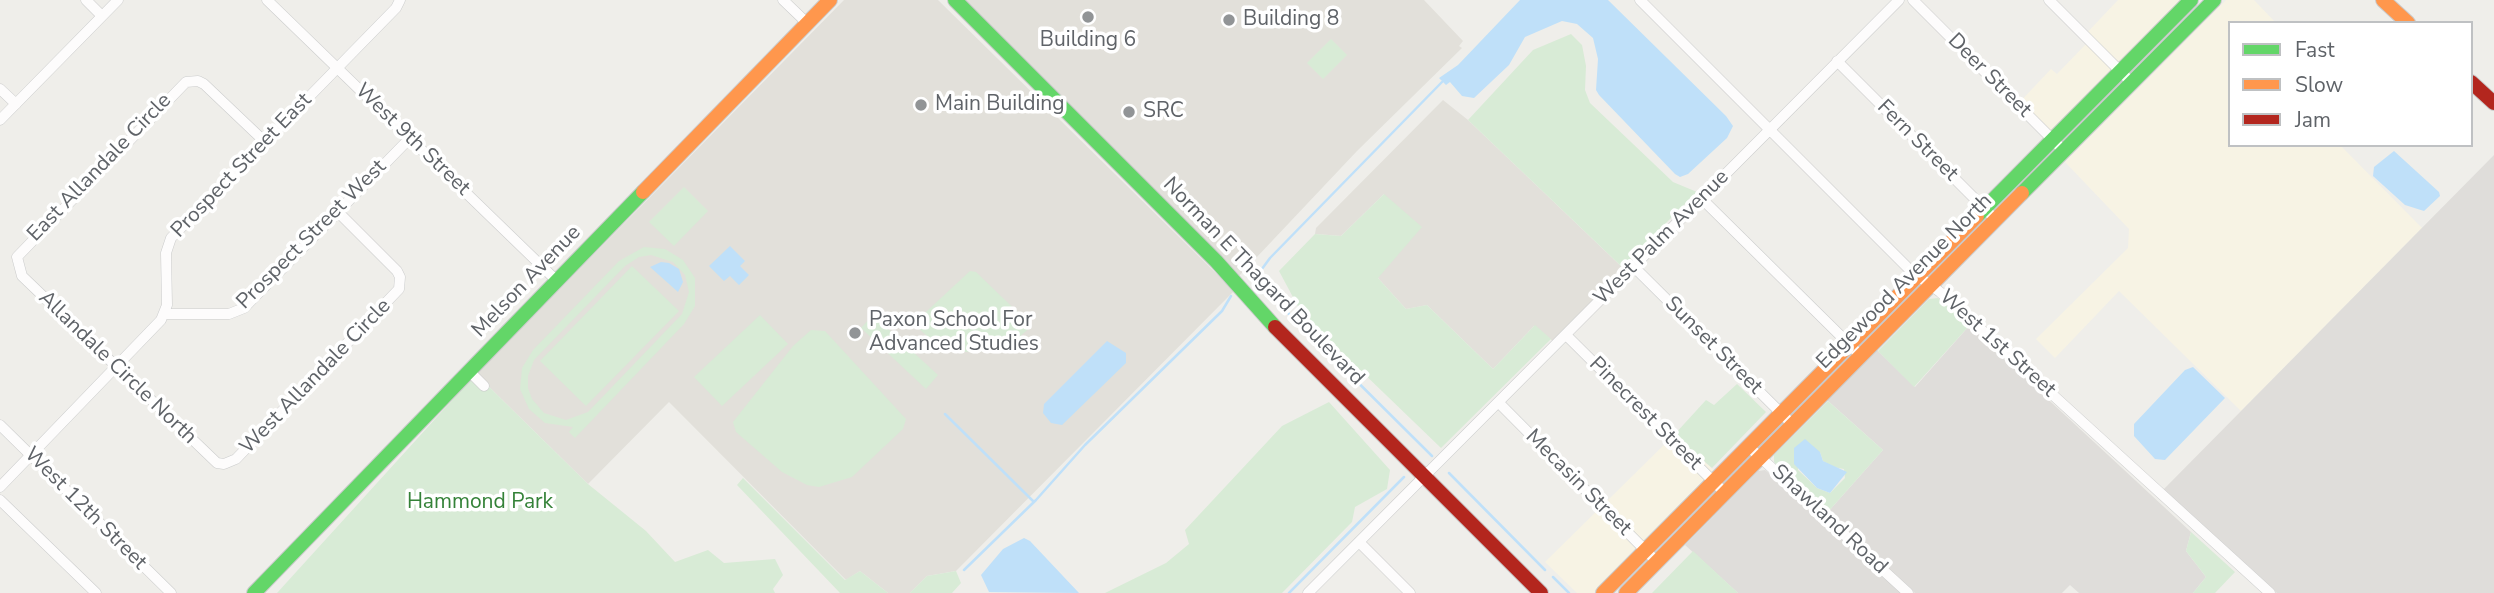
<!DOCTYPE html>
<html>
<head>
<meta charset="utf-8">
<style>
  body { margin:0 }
  #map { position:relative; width:2494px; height:593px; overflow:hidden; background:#efeeea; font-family:"Nunito Sans",sans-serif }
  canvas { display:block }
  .legend { position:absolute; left:2228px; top:21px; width:245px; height:126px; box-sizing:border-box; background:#fff; border:2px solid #bfc1c3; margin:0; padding:9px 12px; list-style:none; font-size:21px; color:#5f6368 }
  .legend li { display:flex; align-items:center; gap:14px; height:35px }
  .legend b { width:35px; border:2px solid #bfc1c3 }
</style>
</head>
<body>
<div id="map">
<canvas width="2494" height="593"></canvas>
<ul class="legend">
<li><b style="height:9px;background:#63d668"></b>Fast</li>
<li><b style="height:9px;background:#ff974d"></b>Slow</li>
<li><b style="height:9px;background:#b3261e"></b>Jam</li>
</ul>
</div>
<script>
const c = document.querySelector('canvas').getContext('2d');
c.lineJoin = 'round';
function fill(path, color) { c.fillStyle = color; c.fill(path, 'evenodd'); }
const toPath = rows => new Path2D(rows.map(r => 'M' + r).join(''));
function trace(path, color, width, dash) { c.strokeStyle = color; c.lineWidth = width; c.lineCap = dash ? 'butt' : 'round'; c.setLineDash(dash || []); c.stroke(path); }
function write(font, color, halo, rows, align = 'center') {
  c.font = font + ' "Nunito Sans",sans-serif'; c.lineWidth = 7; c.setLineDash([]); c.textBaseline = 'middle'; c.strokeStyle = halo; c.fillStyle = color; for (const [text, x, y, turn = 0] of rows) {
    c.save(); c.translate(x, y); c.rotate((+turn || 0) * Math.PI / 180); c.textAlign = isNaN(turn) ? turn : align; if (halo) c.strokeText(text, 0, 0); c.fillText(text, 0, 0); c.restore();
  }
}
const commercial = toPath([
  [2118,0,2183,0,2046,138,2016,106,2051,69,2057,74,2087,43,2082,38],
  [2226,0,2254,0,2276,23,2230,23,2230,145,2340,145,2422,228,2241,411,2119,291,2055,358,2036,339,2128,248,2129,229,2065,162],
  [1674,435,1715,471,1594,593,1577,593,1545,562]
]);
const industrial = toPath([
  [2494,155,2494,593,2277,593,2163,490],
  [1969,326,2191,532,2186,551,2206,577,2193,593,2079,593,2070,585,2062,593,1915,593,1827,513,1883,450,1827,400,1877,350,1915,387],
  [1765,470,1783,485,1901,593,1738,593,1685,545,1758,471]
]);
const education = toPath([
  [844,0,938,0,1234,291,956,571,927,576,910,593,888,593,860,571,846,580,669,402,588,484,476,374],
  [964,0,1424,0,1463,41,1459,46,1462,48,1357,151,1239,276],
  [1443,100,1468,120,1625,270,1554,342,1534,326,1493,369,1427,305,1406,309,1378,278,1384,194,1341,236,1315,234,1316,228]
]);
const green = toPath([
  [1571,34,1582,45,1586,66,1585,90,1590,103,1673,182,1697,192,1622,267,1468,120,1533,50],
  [1331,39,1347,55,1323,79,1307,63],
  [684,187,708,211,674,246,649,222],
  [1384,194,1422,227,1378,278,1406,309,1427,305,1493,369,1535,325,1551,339,1441,448,1302,314,1279,271,1315,234,1341,236],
  [644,247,665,249,683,260,695,278,695,306,684,324,575,438,569,432,573,427,545,423,529,409,520,389,522,368,533,350,619,261],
  [651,255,673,262,685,275,689,292,682,314,588,412,566,420,544,413,532,399,528,388,528,376,534,360,625,266,639,257],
  [632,266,679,311,586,406,540,361],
  [970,271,976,272,1032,326,1018,338,990,351,961,352,938,345,913,324],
  [1938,298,1969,326,1914,387,1878,351,1929,299],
  [760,315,788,344,722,406,694,377],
  [873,315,938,375,926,389,861,328],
  [811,330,825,331,906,419,903,429,852,477,819,487,807,485,782,472,736,432,733,422,793,346],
  [476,374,588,484,646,531,675,562,708,550,724,563,775,559,783,575,773,589,775,593,277,593],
  [1737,384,1766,412,1712,468,1674,435,1706,400,1714,405],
  [1828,401,1883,450,1827,513,1791,481,1774,462,1774,455],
  [1820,452,1823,461,1833,467,1844,469,1845,478,1830,493,1817,488,1798,470,1798,467],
  [1329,402,1390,470,1387,489,1355,507,1352,522,1282,593,1105,593,1166,563,1189,544,1185,530,1282,426],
  [743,478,845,580,860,571,888,593,840,593,737,485],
  [2191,532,2235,572,2215,593,2193,593,2206,577,2186,551],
  [1693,551,1738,593,1652,593],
  [956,571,961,583,952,593,910,593,927,576]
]);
const water = toPath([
  [1520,0,1608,0,1726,116,1733,126,1727,138,1688,174,1680,177,1675,174,1599,95,1596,90,1598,59,1593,38,1577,24,1562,21,1525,37,1509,65,1474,98,1462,96,1450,82,1446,85,1439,78,1458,65],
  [2394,151,2439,192,2440,196,2424,211,2405,205,2373,176,2374,167],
  [730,246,745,261,740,266,749,275,739,285,730,276,724,281,709,266],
  [661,262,669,263,679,269,683,282,678,292,650,267],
  [1107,341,1126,353,1126,363,1062,425,1051,423,1043,413,1044,404],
  [2193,367,2225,398,2165,460,2155,459,2134,436,2134,424,2185,370],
  [1805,439,1820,452,1823,461,1847,472,1830,493,1817,488,1794,464,1794,448],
  [1024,538,1030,541,1079,593,989,592,981,575,1003,549]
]);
const stream = toPath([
  [1173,190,1217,234],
  [1251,272,1277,302,1432,456],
  [1256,277,1270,258,1442,82],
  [945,414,1034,502],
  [1449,473,1545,570],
  [964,570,1036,500,1085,445,1222,311,1231,296],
  [1553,577,1569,593],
  [1289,593,1404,477]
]);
const street = toPath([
  [86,0,102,16],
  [267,0,557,281],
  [783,0,807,23],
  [1640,0,1911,271,1940,292,2270,593],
  [1913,0,2064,151],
  [2049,0,2132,83],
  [1837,61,1996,220],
  [0,89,16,104],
  [0,120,118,0],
  [265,142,204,84,198,81,186,82,17,257,22,276,217,463,224,464,236,459,399,289,400,277,397,271,337,211],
  [1701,198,1861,356],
  [1634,267,1793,425],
  [164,314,229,314,244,308,410,138],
  [1566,335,1725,493],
  [469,371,484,386],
  [1499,403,1657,562],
  [0,425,171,593],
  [1749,447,1908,593],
  [0,487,161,320,167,305,166,253,171,238,396,8,400,0],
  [0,500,96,593],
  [1359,542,1410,593],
  [1308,593,1899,0]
]);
const fast = toPath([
  [955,0,1216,261,1275,327],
  [2022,193,2214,0],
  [1977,216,2191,0],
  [254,593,643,192]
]);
const slow = toPath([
  [2383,0,2408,23],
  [643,192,830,0],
  [1603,593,1977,216],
  [1626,593,2022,193]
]);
const jam = toPath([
  [2471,82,2494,103],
  [1275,327,1541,593]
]);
const markers = [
  [1088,17,7,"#919496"],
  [1229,20,7,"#919496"],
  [921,105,7,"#919496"],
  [1129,112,7,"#919496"],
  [855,333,7,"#919496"]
];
const poiNames = [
  ["Building 8",1243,20],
  ["Building 6",1088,41,"center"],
  ["Main Building",935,105],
  ["SRC",1143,112],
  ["Paxon School For",869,321],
  ["Advanced Studies",869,345]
];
const streetNames = [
  ["Deer Street",1989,76,45],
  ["West 9th Street",412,140,44],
  ["Fern Street",1917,141,45],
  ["Prospect Street East",242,166,-46],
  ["East Allandale Circle",100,168,-46],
  ["Prospect Street West",312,235,-45],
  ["West Palm Avenue",1662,238,-45],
  ["Melson Avenue",527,282,-46],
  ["Norman E Thagard Boulevard",1263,282,46],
  ["Edgewood Avenue North",1905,282,-45],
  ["West 1st Street",1997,344,42],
  ["Sunset Street",1713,346,45],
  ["Allandale Circle North",117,368,44],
  ["West Allandale Circle",316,377,-46],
  ["Pinecrest Street",1645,414,45],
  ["Mecasin Street",1578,483,45],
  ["West 12th Street",85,509,45],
  ["Shawland Road",1829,520,43]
];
const parkNames = [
  ["Hammond Park",480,503]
];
fill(commercial, '#f7f3e4');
fill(industrial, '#dfddda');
fill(education, '#e2e0da');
fill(green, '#d8ebd6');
fill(water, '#bfe0f9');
trace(stream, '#bfe0f9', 2.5);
trace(street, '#cbcccc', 11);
trace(fast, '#cacacb', 16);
trace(slow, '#cacacb', 16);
trace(jam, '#cacacb', 16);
trace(street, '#fdfcfc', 10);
trace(fast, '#63d668', 14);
trace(slow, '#ff974d', 14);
trace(jam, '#b3261e', 14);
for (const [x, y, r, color] of markers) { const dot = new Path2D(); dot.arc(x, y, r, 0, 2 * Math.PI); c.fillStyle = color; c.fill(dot); trace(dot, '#fff', 2.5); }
write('21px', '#5f6368', '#fff', poiNames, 'left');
write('21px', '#5f6368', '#fff', streetNames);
write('21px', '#348238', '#fff', parkNames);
</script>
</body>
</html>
